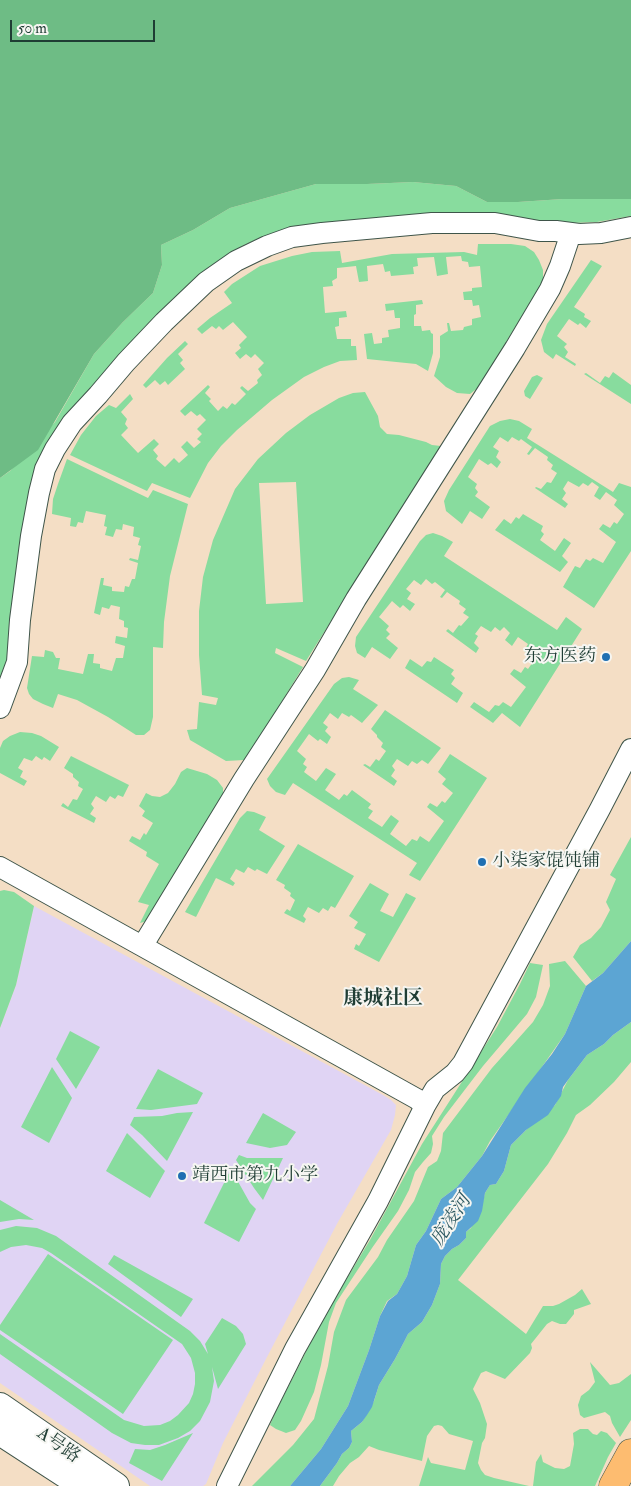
<!DOCTYPE html>
<html>
<head>
<meta charset="utf-8">
<style>
  body { margin:0 }
  #map { position:relative; width:631px; height:1486px; overflow:hidden; background:#f4dec5; font-family:"IM FELL Double Pica",serif }
  canvas { display:block }
  .scale { position:absolute; left:10px; top:20px; width:145px; height:22px; box-sizing:border-box; border:2px solid #1f3d34; border-top:0; padding-left:6px; font-size:15px; line-height:18px; white-space:nowrap; color:#1f3d34; -webkit-text-stroke:4px #f6f6f2; paint-order:stroke }
</style>
</head>
<body>
<div id="map">
<canvas width="631" height="1486"></canvas>
<div class="scale">50 m</div>
</div>
<script>
const c = document.querySelector('canvas').getContext('2d');
c.lineJoin = 'round';
function fill(path, color) { c.fillStyle = color; c.fill(path, 'evenodd'); }
const toPath = rows => new Path2D(rows.map(r => 'M' + r).join(''));
function trace(path, color, width, dash) { c.strokeStyle = color; c.lineWidth = width; c.lineCap = dash ? 'butt' : 'round'; c.setLineDash(dash || []); c.stroke(path); }
function write(font, color, halo, rows, align = 'center') {
  c.font = font + ' "IM FELL Double Pica","Noto Serif SC",serif'; c.lineWidth = 4; c.setLineDash([]); c.textBaseline = 'middle'; c.strokeStyle = halo; c.fillStyle = color; for (const [text, x, y, turn = 0] of rows) {
    c.save(); c.translate(x, y); c.rotate((+turn || 0) * Math.PI / 180); c.textAlign = isNaN(turn) ? turn : align; if (halo) c.strokeText(text, 0, 0); c.fillText(text, 0, 0); c.restore();
  }
}
const built = toPath([
  [34,906,383,1095,391,1100,396,1105,395,1115,391,1130,338,1222,267,1357,223,1443,206,1484,203,1486,150,1486,0,1383,0,1028,16,985]
]);
const green = toPath([
  [413,182,456,186,487,202,518,202,563,199,631,199,631,216,597,222,571,223,533,221,502,214,392,217,295,226,262,237,244,245,218,261,201,273,173,300,68,416,0,691,0,478,10,471,55,422,94,354,123,322,153,293,162,265,161,245,193,230,230,208,316,184,367,184],
  [478,244,511,244,525,246,534,252,539,260,543,270,543,281,479,387,470,394,457,393,446,387,434,376,440,357,440,336,448,331,447,323,449,323,451,331,463,330,464,327,472,325,472,319,481,317,479,305,473,306,472,300,464,300,463,292,472,291,472,288,482,287,480,266,469,267,468,262,462,261,461,256,446,257,448,274,437,276,434,257,417,258,418,266,413,267,414,274,391,276,390,271,385,272,383,264,367,266,368,281,359,282,356,266,337,268,337,278,332,281,333,286,323,287,325,313,346,311,347,317,339,318,339,326,335,327,337,339,351,339,351,346,356,346,357,360,340,361,324,367,304,377,272,400,237,430,221,446,208,463,190,498,152,483,147,491,70,455,81,435,96,416,109,405,116,408,130,394,133,399,121,412,127,419,125,424,128,428,121,435,138,453,154,439,159,444,153,450,158,456,156,459,165,467,174,458,179,463,188,455,181,447,187,441,194,448,201,442,197,439,202,434,197,429,206,420,200,414,197,416,191,411,185,416,180,411,208,385,210,387,205,393,211,399,209,401,218,411,223,406,227,409,232,403,235,405,246,394,240,388,242,386,248,391,258,383,257,380,262,375,258,369,264,363,255,354,251,358,246,354,240,359,235,353,241,348,239,345,247,337,233,322,223,330,219,326,216,329,212,326,202,334,197,329,210,318,232,303,224,292,232,284,260,266,292,256,312,252,340,251,342,263,392,254,464,252,477,255],
  [591,260,602,266,574,307,585,314,584,317,591,321,586,328,580,323,578,325,569,319,557,336,567,344,564,347,568,352,565,357,576,364,575,366,556,354,553,359,544,352,541,340,547,324],
  [422,300,423,304,416,305,416,314,414,315,414,326,421,326,422,331,430,330,431,333,433,334,433,353,428,371,416,364,367,359,364,334,372,333,374,344,382,343,382,338,389,337,388,330,400,328,400,318,395,318,394,310,386,311,385,304],
  [185,341,188,344,178,354,183,360,180,363,185,369,168,385,165,381,160,385,155,380,146,388,143,385,167,358],
  [613,372,631,385,631,404,584,374,586,373,600,383,605,376,609,378],
  [537,375,543,378,530,399,525,396,524,391,532,377],
  [365,392,378,416,380,427,387,434,399,435,426,442,432,445,441,446,306,661,276,648,275,653,303,667,249,755,244,760,226,761,190,740,187,730,197,729,199,702,216,705,218,698,202,695,199,655,199,611,203,577,213,540,235,489,258,459,286,433,310,415,339,398,353,393],
  [296,482,303,602,266,604,259,483],
  [510,419,519,421,532,429,527,438,613,492,619,483,631,487,631,551,594,608,563,587,575,566,580,568,586,559,590,561,593,558,603,563,616,542,599,529,603,524,610,528,614,522,617,524,624,514,614,505,617,500,606,492,600,500,594,496,599,487,592,482,588,486,583,483,579,487,568,481,563,489,566,493,562,499,568,504,565,508,535,488,536,487,541,489,547,482,551,483,557,473,551,469,553,465,547,460,548,457,535,448,529,455,527,454,532,447,521,439,519,441,512,437,508,442,500,437,493,447,499,451,496,457,501,462,497,468,491,463,488,465,479,459,468,477,477,484,475,488,478,492,475,496,490,507,482,519,470,511,462,524,446,511,444,501,449,490,490,426,500,421],
  [67,459,148,498,153,490,188,504,170,576,164,622,163,648,153,647,153,717,150,730,144,735,136,735,108,717,77,700,58,694,53,708,43,704,33,699,29,694,27,688,32,656,44,657,45,650,53,652,56,658,60,658,58,669,83,674,88,654,94,654,93,663,100,664,100,668,112,671,116,658,123,658,125,646,115,643,116,636,127,638,128,628,124,627,124,621,119,619,120,607,111,605,109,609,102,607,100,615,94,613,101,578,104,578,103,585,112,587,112,591,124,592,125,586,129,587,132,579,135,579,138,563,129,560,130,558,138,560,141,546,138,545,140,538,133,536,134,527,123,524,122,530,116,529,113,537,105,535,107,527,104,526,106,515,86,511,83,523,78,522,76,527,70,526,71,518,52,514,53,499,58,484],
  [523,514,543,526,541,531,544,534,540,540,555,551,564,538,571,543,562,556,568,562,560,572,495,530,504,519,511,524,516,517,519,519],
  [433,533,442,536,453,542,444,556,557,630,566,617,582,629,520,727,502,713,493,723,470,707,474,702,489,712,495,705,499,706,503,702,511,707,526,687,510,674,514,669,521,673,525,667,528,669,535,659,524,651,528,644,518,637,512,646,505,640,510,633,504,627,500,631,495,627,491,632,481,626,475,634,478,636,474,643,479,648,476,653,446,631,448,629,453,633,459,625,461,626,469,617,463,613,466,609,459,604,460,601,447,592,442,598,440,597,445,590,435,582,432,584,426,579,421,585,414,580,406,589,411,593,407,599,415,604,410,611,403,605,400,608,392,601,379,617,389,626,386,630,390,634,386,638,398,648,390,659,372,647,365,658,357,653,355,646,356,637,420,541,426,535],
  [434,657,454,670,451,674,455,678,451,684,463,693,457,703,405,668,410,659,422,667,427,661,431,662],
  [349,677,359,680,353,689,378,705,362,723,351,715,349,717,342,713,338,719,330,713,323,723,328,727,325,731,331,737,327,744,320,739,318,741,309,734,297,751,306,759,303,764,307,767,304,772,316,781,326,768,336,774,325,790,339,800,344,794,347,796,352,790,371,804,368,808,373,811,368,818,382,827,391,815,399,821,390,834,406,846,412,839,417,841,420,836,429,842,444,821,427,807,430,803,437,807,442,801,445,803,453,793,442,784,446,779,438,772,450,754,487,778,420,881,409,875,417,863,293,783,285,795,276,792,270,786,267,779,334,684,342,678],
  [385,710,441,748,428,764,422,760,417,764,412,761,408,766,397,759,392,766,395,770,391,776,397,781,394,786,363,765,365,764,370,767,376,759,379,761,386,751,381,747,383,743,377,737,377,735,371,729],
  [20,732,32,733,41,736,59,747,50,761,44,757,42,760,36,756,32,761,24,758,18,768,23,771,20,777,27,781,24,786,0,773,0,748,3,741,10,736],
  [71,756,129,785,123,797,118,795,115,799,110,796,106,802,96,796,91,804,94,808,90,814,96,818,94,823,61,806,63,803,68,807,73,799,77,800,83,789,78,786,79,782,73,777,73,774,64,768],
  [187,768,207,774,217,780,223,788,223,798,147,921,140,923,149,905,138,902,159,864,146,856,147,852,129,841,132,836,140,840,144,833,146,835,153,823,142,816,145,811,139,806,146,793,152,796,160,797,168,793,175,784,181,772],
  [247,811,254,812,266,817,259,830,285,846,267,874,257,869,255,871,248,867,244,873,236,869,230,879,235,883,233,886,216,878,196,917,185,912,240,818],
  [631,837,631,941,603,973,592,981,573,957,580,945,591,938,601,927,610,910,606,902,616,879,610,875],
  [298,844,354,876,335,908,331,906,328,911,323,908,319,913,308,907,303,916,306,919,304,923,284,913,287,909,290,911,295,900,290,896,291,893,284,888,285,885,276,880],
  [370,883,389,894,380,911,393,917,406,893,416,898,379,962,354,949,356,944,359,946,366,934,354,928,358,922,349,916],
  [4,890,14,892,34,906,16,985,0,1028,0,891],
  [565,961,586,986,565,1034,490,1141,482,1156,457,1187,441,1199,426,1231,416,1245,407,1276,397,1294,387,1301,380,1316,369,1350,348,1406,321,1449,290,1486,252,1486,293,1445,314,1419,328,1366,334,1332,346,1300,378,1257,387,1240,414,1201,428,1167,437,1161,441,1151,443,1133,492,1068,533,1022,543,1005,550,986,549,964],
  [530,963,543,965,536,997,527,1014,483,1066,444,1117,432,1136,433,1144,431,1153,423,1162,415,1172,409,1190,398,1211,372,1248,336,1303,329,1322,321,1365,314,1392,301,1421,295,1430,286,1433,276,1429,270,1425,274,1415,323,1318,370,1240,422,1144,497,1027,520,984],
  [631,1022,631,1062,614,1082,590,1105,576,1115,567,1133,548,1164,458,1280,526,1334,543,1306,553,1306,559,1304,575,1295,582,1289,591,1304,574,1310,574,1314,566,1324,560,1324,552,1321,547,1324,531,1344,532,1348,530,1353,505,1379,486,1371,481,1373,473,1389,480,1403,487,1424,485,1438,482,1443,478,1463,481,1470,485,1475,494,1478,529,1486,419,1486,428,1457,431,1463,465,1470,473,1441,449,1434,442,1426,438,1425,434,1426,427,1436,422,1461,379,1450,369,1446,359,1457,350,1463,339,1476,333,1486,320,1486,337,1463,342,1454,349,1448,352,1442,351,1431,362,1422,374,1401,379,1385,395,1359,404,1342,408,1334,422,1322,432,1305,440,1284,441,1264,445,1256,452,1249,459,1245,466,1238,466,1232,471,1228,483,1201,485,1193,490,1185,496,1184,504,1171,511,1145,526,1130,555,1105,568,1080,587,1055,604,1044,613,1035],
  [70,1031,100,1047,76,1089,56,1059],
  [52,1067,72,1098,49,1143,21,1127],
  [158,1069,203,1093,197,1104,151,1110,136,1109],
  [193,1112,167,1161,142,1135,130,1125,134,1117,162,1116,177,1113],
  [263,1113,296,1132,287,1145,270,1148,246,1143],
  [127,1133,165,1171,150,1198,106,1171],
  [239,1155,247,1158,283,1158,263,1200,254,1188,236,1160],
  [231,1169,250,1203,256,1209,239,1242,204,1223],
  [0,1200,34,1220,19,1219,0,1222],
  [16,1226,37,1228,56,1236,190,1331,200,1341,208,1354,205,1344,222,1318,236,1326,243,1334,246,1344,218,1389,212,1367,214,1381,210,1402,200,1421,190,1431,178,1438,159,1445,145,1445,131,1443,112,1433,0,1354,0,1334,124,1420,144,1426,160,1425,170,1421,178,1415,189,1403,193,1394,195,1384,195,1373,191,1358,182,1344,51,1253,42,1248,26,1245,11,1247,0,1252,0,1230],
  [48,1254,173,1340,123,1414,0,1330,0,1325],
  [114,1255,193,1299,181,1317,108,1264],
  [590,1362,610,1385,619,1383,631,1374,631,1420,620,1437,612,1423,610,1416,605,1412,584,1418,580,1415,578,1405,581,1396,589,1390,595,1382],
  [580,1429,588,1429,593,1434,597,1435,601,1431,607,1433,616,1443,608,1457,595,1486,533,1486,536,1462,541,1454,543,1462,555,1468,564,1469,570,1466,574,1444,573,1433],
  [193,1433,162,1481,129,1463,135,1449,150,1450,165,1445]
]);
const forest = toPath([
  [0,0,631,0,631,199,563,199,518,202,487,202,456,186,413,182,367,184,316,184,230,208,193,230,161,245,162,265,153,293,123,322,94,354,38,450,0,478]
]);
const water = toPath([
  [631,941,631,1022,613,1035,604,1044,587,1055,568,1080,563,1087,561,1096,548,1115,526,1130,511,1145,504,1171,496,1184,490,1185,485,1193,482,1211,478,1221,466,1232,466,1238,459,1245,452,1249,445,1256,441,1264,440,1284,432,1305,422,1322,408,1334,404,1342,395,1359,379,1385,372,1407,367,1415,362,1422,351,1431,352,1442,349,1448,342,1454,337,1463,320,1486,290,1486,321,1449,348,1406,369,1350,380,1316,388,1301,397,1294,407,1276,416,1245,426,1231,441,1199,457,1187,482,1156,525,1088,552,1054,565,1034,586,986,603,973]
]);
const minor = toPath([
  [0,708,17,662,20,620,31,536,39,493,45,469,55,449,72,423,98,395,126,362,164,322,206,282,236,261,267,246,292,237,322,233,432,223,495,223,539,231,556,231,579,234,601,233,631,227],
  [0,867,417,1099,425,1106],
  [143,945,244,779,315,670,356,599,515,348,550,289,560,266,571,233],
  [227,1486,295,1349,378,1201,425,1106,435,1089,455,1073,463,1063,600,809,631,749]
]);
const tertiary = toPath([
  [0,1406,116,1486],
  [0,1432,83,1486]
]);
const primary = toPath([
  [613,1486,631,1453]
]);
const markers = [
  [606,657,5,"#1f6fb2"],
  [482,862,5,"#1f6fb2"],
  [182,1176,5,"#1f6fb2"]
];
const poiNames = [
  ["东方医药",596,657,"right"],
  ["小柒家馄饨铺",492,862],
  ["靖西市第九小学",192,1176]
];
const streetNames = [
  ["A号路",58,1446,35]
];
const waterNames = [
  ["庞凌河",452,1221,-57]
];
const quarterNames = [
  ["康城社区",383,1000]
];
fill(built, '#e0d4f4');
fill(green, '#88dc9e');
fill(forest, '#6ebc85');
fill(water, '#5ca5d3');
trace(minor, '#3f554a', 22);
trace(tertiary, '#3f554a', 28);
trace(primary, '#3f554a', 29);
trace(minor, '#fff', 20);
trace(tertiary, '#fff', 26);
trace(primary, '#fdbc70', 28);
for (const [x, y, r, color] of markers) { const dot = new Path2D(); dot.arc(x, y, r, 0, 2 * Math.PI); c.fillStyle = color; c.fill(dot); trace(dot, '#f6f6f2', 2); }
write('18px', '#1f3d34', '#f6f6f2', poiNames, 'left');
write('18px', '#1f3d34', '#f6f6f2', streetNames);
write('italic 19px', '#315c64', '#f6f6f2', waterNames);
write('bold 20px', '#1f3d34', '#f6f6f2', quarterNames);
</script>
</body>
</html>
